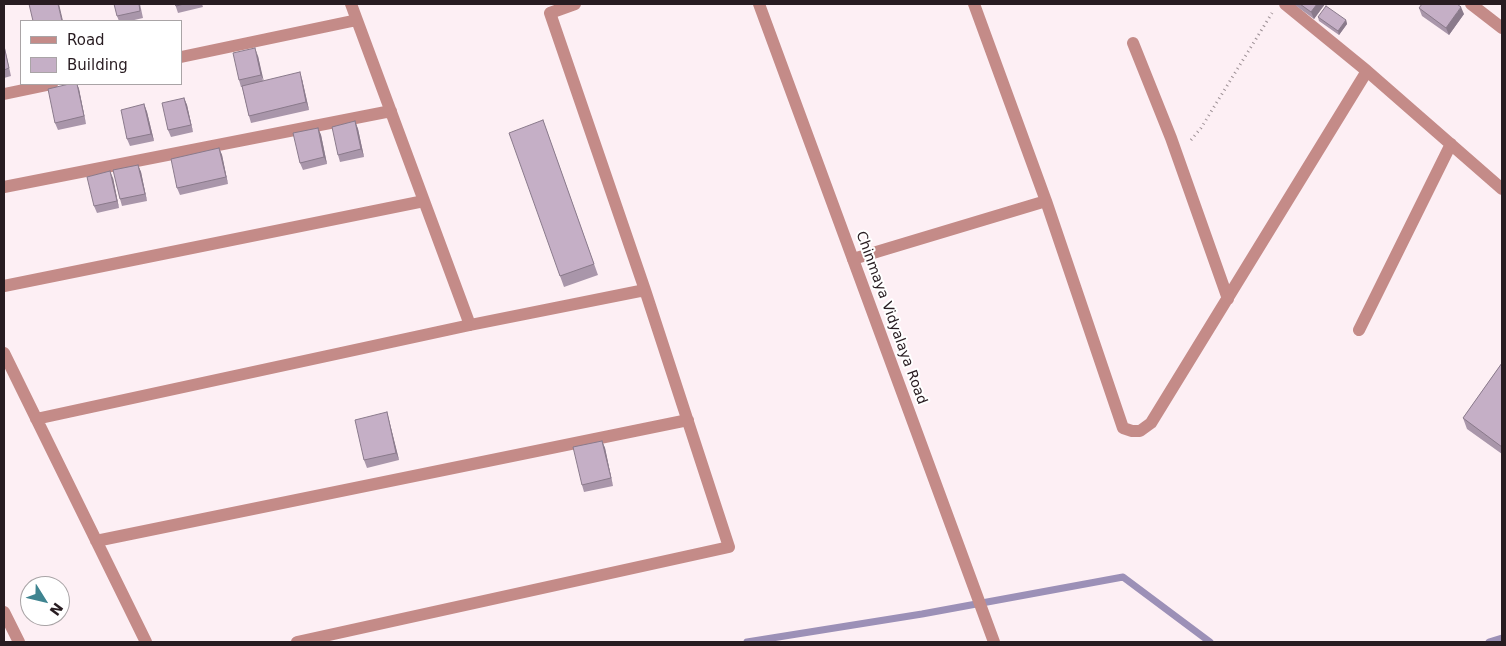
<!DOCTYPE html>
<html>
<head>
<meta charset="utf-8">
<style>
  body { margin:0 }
  #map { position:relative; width:1506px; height:646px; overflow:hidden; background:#fdeff4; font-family:"DejaVu Sans",sans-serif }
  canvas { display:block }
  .frame { position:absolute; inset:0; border:5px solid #281c21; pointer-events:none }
  .legend { position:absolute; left:20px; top:20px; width:162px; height:65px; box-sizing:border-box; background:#fff; border:1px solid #a9a4a6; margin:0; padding:6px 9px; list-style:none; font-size:15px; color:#281c21 }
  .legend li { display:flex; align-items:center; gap:10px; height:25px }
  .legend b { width:25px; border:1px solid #a9a4a6 }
  .north { position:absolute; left:20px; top:576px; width:50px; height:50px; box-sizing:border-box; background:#fff; border:1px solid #a9a4a6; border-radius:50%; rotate:126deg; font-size:14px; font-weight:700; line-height:20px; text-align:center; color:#281c21 }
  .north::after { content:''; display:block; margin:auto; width:18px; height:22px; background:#3f8490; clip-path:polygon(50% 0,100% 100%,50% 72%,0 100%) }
</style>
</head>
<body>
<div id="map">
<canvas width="1506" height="646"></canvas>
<div class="frame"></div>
<ul class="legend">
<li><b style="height:6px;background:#c48b88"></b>Road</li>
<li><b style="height:14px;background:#c5afc6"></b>Building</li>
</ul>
<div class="north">N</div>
</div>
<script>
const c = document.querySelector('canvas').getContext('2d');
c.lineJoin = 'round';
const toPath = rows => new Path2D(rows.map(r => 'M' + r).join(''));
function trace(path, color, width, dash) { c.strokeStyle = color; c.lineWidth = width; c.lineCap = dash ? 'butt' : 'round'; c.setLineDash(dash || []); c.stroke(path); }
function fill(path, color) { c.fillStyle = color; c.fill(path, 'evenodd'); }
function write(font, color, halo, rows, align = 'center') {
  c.font = font + ' "DejaVu Sans",sans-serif'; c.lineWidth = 4; c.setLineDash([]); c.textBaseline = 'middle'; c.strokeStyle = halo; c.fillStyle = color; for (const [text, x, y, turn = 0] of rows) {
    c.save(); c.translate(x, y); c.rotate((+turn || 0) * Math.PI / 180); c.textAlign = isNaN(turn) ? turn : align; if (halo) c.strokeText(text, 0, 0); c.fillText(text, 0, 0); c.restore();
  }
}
const stream = toPath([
  [747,642,922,614,1123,577,1210,642],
  [1489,642,1502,638]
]);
const path = toPath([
  [1191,140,1201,128,1272,13]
]);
const minor = toPath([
  [351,4,470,325],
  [974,4,1046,201,1123,428,1132,431,1140,431,1151,423,1367,71],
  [1285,4,1367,71,1502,189],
  [1471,4,1502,28],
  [1133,43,1171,138,1228,299],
  [181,57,357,20],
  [4,94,52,84],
  [4,187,391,111],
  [853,259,1046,201],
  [4,286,424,201],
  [1359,330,1451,144],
  [4,353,146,642],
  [36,419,470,325,645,290],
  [96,541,688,420],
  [4,612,19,642],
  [297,642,729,547,645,290,550,13,575,4]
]);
const tertiary = toPath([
  [759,4,994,642]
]);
const wall = toPath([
  [140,4,143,18,130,21,119,21,117,16],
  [175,4,202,4,203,7,178,13],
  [1294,4,1325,4,1314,19,1295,5],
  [1419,8,1464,14,1449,35,1422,16],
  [1318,17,1346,20,1347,24,1339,35,1319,21],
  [4,39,5,44,4,44,11,76,4,78],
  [258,56,263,81,302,79,309,110,251,123,249,116,242,87,241,87,239,80],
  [77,84,79,89,86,124,58,130,55,123],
  [184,98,187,105,193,132,171,137,168,130],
  [144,104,147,112,154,141,130,146,127,139],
  [543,120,598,275,564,287,560,276],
  [355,121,358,129,364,157,340,162,338,155],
  [318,128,321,135,327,164,303,170,300,163],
  [219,148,222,155,228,184,180,195,177,188],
  [138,165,141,172,147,201,122,206,120,199],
  [113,178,119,208,97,213,94,206],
  [1502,363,1502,454,1467,429,1463,418],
  [387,412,399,460,367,468,364,460],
  [602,441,605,448,613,486,584,492,582,485]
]);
const shadedWall = toPath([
  [58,4,59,4,63,21,62,21],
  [1317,4,1325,4,1314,19,1311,12],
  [1461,7,1464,14,1449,35,1446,28],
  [1346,20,1347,24,1339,35,1338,31],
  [255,48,258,56,264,82,261,75],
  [300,72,302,79,309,110,306,102],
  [77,84,79,89,86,124,84,116],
  [184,98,187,105,193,132,191,125],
  [144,104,147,112,154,141,151,134],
  [355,121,358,129,364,157,361,149],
  [318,128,321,135,327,164,324,157],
  [219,148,222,155,228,184,226,177],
  [138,165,141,172,147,201,145,194],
  [110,171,113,178,119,208,117,201],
  [387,412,399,460,396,453],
  [602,441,605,448,613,486,611,478]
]);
const building = toPath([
  [29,4,58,4,62,21,33,21,29,4],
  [114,4,139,4,140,11,117,16,114,4],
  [175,4,184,4,176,6,175,4],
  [1300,4,1317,4,1311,12,1300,4],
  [1422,4,1457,4,1461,7,1446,28,1419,8,1422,4],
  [1326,6,1346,20,1338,31,1318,17,1326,6],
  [4,46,9,68,4,70,4,46],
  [255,48,261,75,239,80,233,53,255,48],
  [300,72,306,102,249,116,242,86,300,72],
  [69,84,77,84,84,116,55,123,48,89,69,84],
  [184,98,191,125,168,130,162,103,184,98],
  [144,104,151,134,127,139,121,110,144,104],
  [543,120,594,264,560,276,509,133,543,120],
  [355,121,361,149,338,155,332,127,355,121],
  [318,128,324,157,300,163,293,133,318,128],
  [219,148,226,177,177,188,171,159,219,148],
  [138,165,145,194,120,199,113,170,138,165],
  [110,171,117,201,94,206,87,177,110,171],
  [1502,363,1502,447,1463,418,1502,363],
  [387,412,396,453,364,460,355,420,387,412],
  [602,441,611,478,582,485,573,447,602,441]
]);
const streetNames = [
  ["Chinmaya Vidyalaya Road",891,318,70]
];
trace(stream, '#9c90b7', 7);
trace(path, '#9c8f94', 3, [1, 4]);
trace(minor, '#c48b88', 12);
trace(tertiary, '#c48b88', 12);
fill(wall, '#a996aa');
fill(shadedWall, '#8a7a8b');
fill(building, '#c5afc6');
trace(building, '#8a7a8b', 1);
write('14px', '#281c21', '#fff', streetNames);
</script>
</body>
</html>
